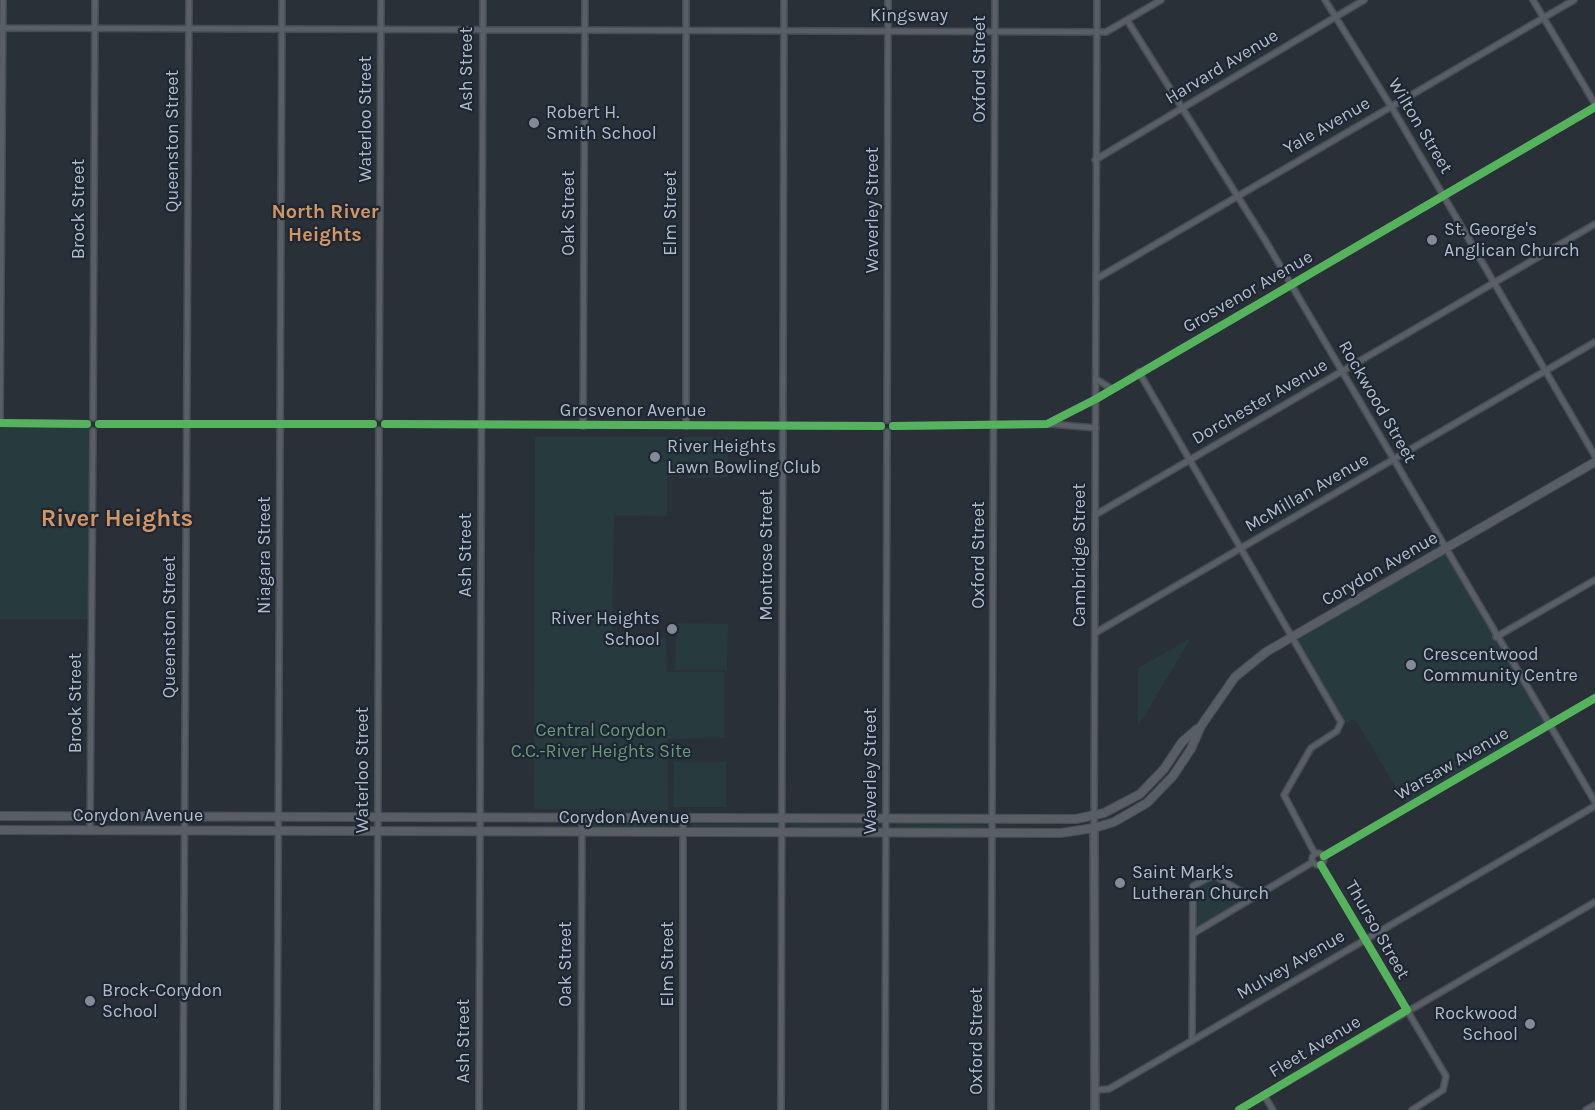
<!DOCTYPE html>
<html>
<head>
<meta charset="utf-8">
<style>
  body { margin:0 }
  canvas { display:block; background:#2a3038 }
</style>
</head>
<body>
<canvas width="1595" height="1110"></canvas>
<script>
const c = document.querySelector('canvas').getContext('2d');
c.lineJoin = 'round';
function fill(path, color) { c.fillStyle = color; c.fill(path, 'evenodd'); }
const toPath = rows => new Path2D(rows.map(r => 'M' + r).join(''));
function trace(path, color, width, dash) { c.strokeStyle = color; c.lineWidth = width; c.lineCap = dash ? 'butt' : 'round'; c.setLineDash(dash || []); c.stroke(path); }
function write(font, color, halo, rows, align = 'center') {
  c.font = font + ' Karla,sans-serif'; c.lineWidth = 4.5; c.setLineDash([]); c.textBaseline = 'middle'; c.strokeStyle = halo; c.fillStyle = color; for (const [text, x, y, turn = 0] of rows) {
    c.save(); c.translate(x, y); c.rotate((+turn || 0) * Math.PI / 180); c.textAlign = isNaN(turn) ? turn : align; if (halo) c.strokeText(text, 0, 0); c.fillText(text, 0, 0); c.restore();
  }
}
const green = toPath([
  [0,423,93,424,92,619,0,619],
  [535,437,728,437,728,477,688,478,687,475,667,477,667,516,614,515,612,638,666,638,667,672,724,672,724,738,667,739,668,810,534,809],
  [1445,548,1548,725,1408,807,1355,719,1342,725,1293,637],
  [676,623,728,624,727,670,675,670],
  [1191,638,1138,726,1138,668],
  [674,762,726,762,726,807,673,807],
  [591,823,676,824,679,827,589,828],
  [695,824,775,824,778,827,691,828,691,825],
  [791,824,878,824,882,828,789,829],
  [896,824,985,825,988,828,987,830,893,829],
  [1214,875,1252,898,1194,933,1193,886]
]);
const minor = toPath([
  [686,0,686,426],
  [1325,0,1397,116,1595,456],
  [1533,0,1595,104],
  [1127,20,1265,240,1595,802],
  [0,28,1106,32,1161,0],
  [1095,160,1364,0],
  [1096,279,1574,0],
  [1139,372,1341,722,1337,731,1311,748,1284,795,1315,854],
  [1096,379,1112,389],
  [379,417,381,0],
  [93,418,95,0],
  [0,420,3,0],
  [887,420,888,0],
  [0,423,87,424],
  [99,424,373,424],
  [385,424,881,426],
  [1050,424,1096,428],
  [583,426,585,0],
  [893,426,1047,424,1096,399,1595,107],
  [1095,515,1595,224],
  [1095,633,1595,342],
  [1496,637,1595,580],
  [1094,828,1097,0],
  [90,831,93,431],
  '1312 859a6 6 0 1 1 12 0a6 6 0 1 1-12 0Z',
  [1324,856,1595,698],
  [1321,865,1446,1076,1443,1090,1412,1110],
  [1194,933,1313,862],
  [1192,1041,1193,886,1214,875,1252,898],
  [1095,1090,1109,1089,1595,806],
  [1264,1095,1273,1110],
  [183,1110,189,0],
  [277,1110,282,0],
  [377,1110,379,430],
  [479,1110,483,0],
  [581,1110,582,819],
  [683,1110,683,818],
  [781,1110,784,0],
  [885,1110,887,432],
  [991,1110,995,0],
  [1239,1110,1595,902],
  [1586,1110,1595,1105]
]);
const tertiary = toPath([
  [1094,828,1095,1110]
]);
const secondary = toPath([
  [0,816,1076,819,1104,813,1140,794,1164,769,1182,742,1197,729],
  [0,830,1061,833,1094,828,1114,822,1147,803,1173,776,1191,749,1201,726,1235,677,1266,652,1595,462]
]);
const cycleway = toPath([
  [0,423,87,424],
  [99,424,373,424],
  [385,424,881,426],
  [893,426,1047,424,1096,399,1595,107],
  [1324,856,1595,698],
  [1239,1110,1407,1010,1321,865]
]);
const markers = [
  [534,123,6,"#848b96"],
  [1432,240,6,"#848b96"],
  [655,457,6,"#848b96"],
  [672,629,6,"#848b96"],
  [1411,665,6,"#848b96"],
  [1120,883,6,"#848b96"],
  [90,1001,6,"#848b96"],
  [1530,1024,6,"#848b96"]
];
const streetNames = [
  ["Kingsway",909,16],
  ["Harvard Avenue",1222,67,-31],
  ["Ash Street",467,69,-90],
  ["Oxford Street",980,69,-90],
  ["Waterloo Street",366,119,-90],
  ["Yale Avenue",1327,126,-30],
  ["Wilton Street",1420,126,59],
  ["Queenston Street",173,141,-90],
  ["Brock Street",79,209,-90],
  ["Waverley Street",873,210,-90],
  ["Oak Street",569,213,-90],
  ["Elm Street",671,213,-90],
  ["Grosvenor Avenue",1248,292,-30],
  ["Dorchester Avenue",1260,402,-30],
  ["Rockwood Street",1377,402,60],
  ["Grosvenor Avenue",633,411],
  ["McMillan Avenue",1307,493,-30],
  ["Niagara Street",265,555,-90],
  ["Ash Street",466,555,-90],
  ["Montrose Street",767,555,-90],
  ["Oxford Street",979,555,-90],
  ["Cambridge Street",1080,555,-90],
  ["Corydon Avenue",1380,569,-30],
  ["Queenston Street",170,627,-90],
  ["Brock Street",76,703,-90],
  ["Warsaw Avenue",1452,764,-30],
  ["Waterloo Street",363,770,-90],
  ["Waverley Street",871,771,-90],
  ["Corydon Avenue",138,816],
  ["Corydon Avenue",624,818],
  ["Thurso Street",1377,930,60],
  ["Oak Street",566,964,-90],
  ["Elm Street",668,964,-90],
  ["Mulvey Avenue",1291,965,-30],
  ["Ash Street",464,1041,-90],
  ["Oxford Street",977,1041,-90],
  ["Fleet Avenue",1315,1047,-31]
];
const poiNames = [
  ["Robert H.",546,113],
  ["Smith School",546,134],
  ["St. George's",1444,230],
  ["Anglican Church",1444,251],
  ["River Heights",667,447],
  ["Lawn Bowling Club",667,468],
  ["River Heights",660,619,"right"],
  ["School",660,640,"right"],
  ["Crescentwood",1423,655],
  ["Community Centre",1423,676],
  ["Saint Mark's",1132,873],
  ["Lutheran Church",1132,894],
  ["Brock-Corydon",102,991],
  ["School",102,1012],
  ["Rockwood",1518,1014,"right"],
  ["School",1518,1035,"right"]
];
const parkNames = [
  ["Central Corydon",601,731],
  ["C.C.-River Heights Site",601,752]
];
const neighbourhoodNames = [
  ["North River",325,212],
  ["Heights",325,235]
];
const districtNames = [
  ["River Heights",117,519]
];
fill(green, '#273a3e');
trace(minor, '#484c53', 8);
trace(tertiary, '#484c53', 10);
trace(secondary, '#484c53', 10);
trace(minor, '#5a5e66', 5);
trace(tertiary, '#5a5e66', 7);
trace(secondary, '#595d64', 8);
trace(cycleway, '#56b35d', 8);
for (const [x, y, r, color] of markers) { const dot = new Path2D(); dot.arc(x, y, r, 0, 2 * Math.PI); c.fillStyle = color; c.fill(dot); trace(dot, '#1d2633', 2); }
write('18px', '#b4bcc9', '#1d2633', streetNames);
write('18px', '#b4bcc9', '#1d2633', poiNames, 'left');
write('18px', '#6b9a76', '#1d2633', parkNames);
write('bold 20px', '#d59563', '#1d2633', neighbourhoodNames);
write('bold 24px', '#d59563', '#1d2633', districtNames);
</script>
</body>
</html>
